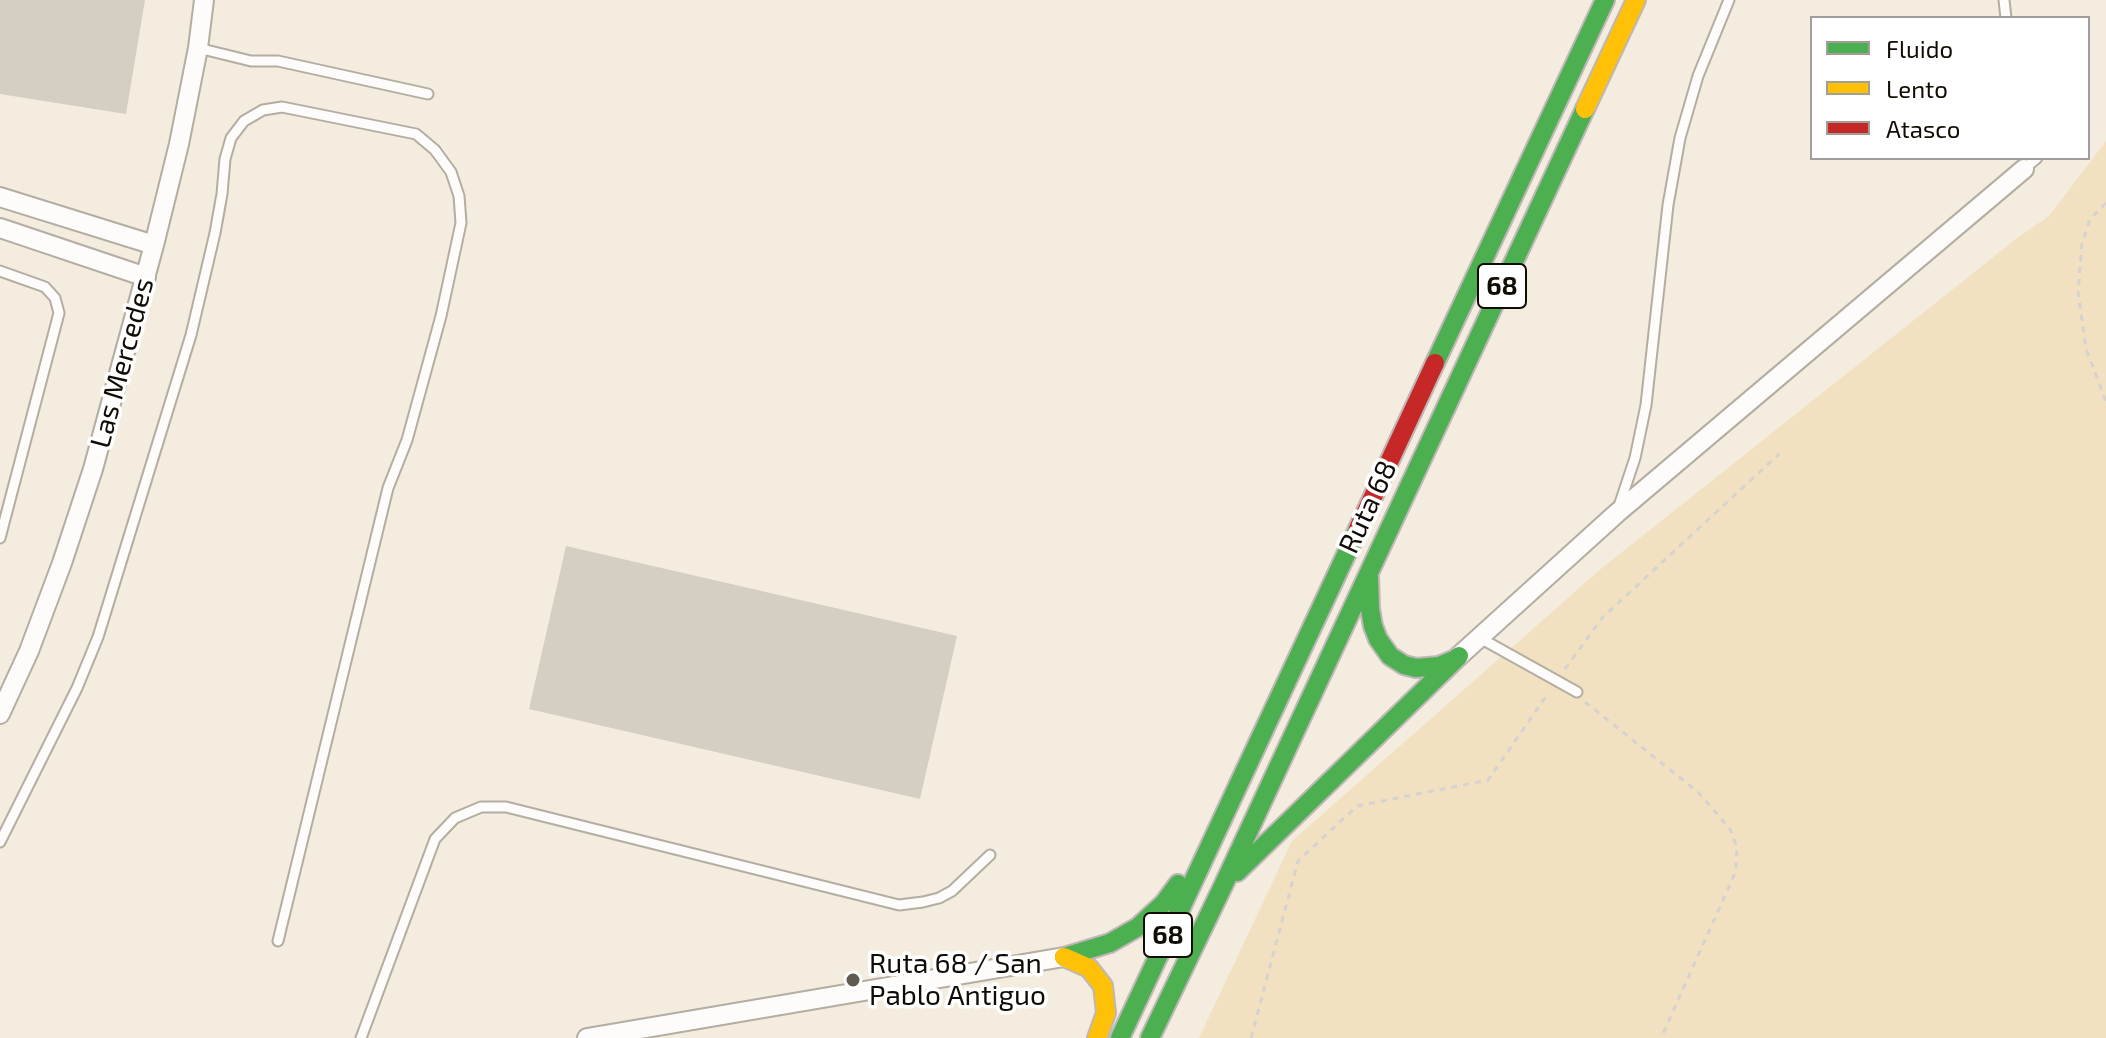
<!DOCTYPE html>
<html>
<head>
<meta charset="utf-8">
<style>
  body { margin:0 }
  #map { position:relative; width:2106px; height:1038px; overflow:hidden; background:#f4ecde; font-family:"Exo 2",sans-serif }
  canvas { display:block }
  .legend { position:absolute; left:1810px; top:16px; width:280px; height:144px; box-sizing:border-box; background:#fff; border:2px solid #9f9e9b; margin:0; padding:10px 14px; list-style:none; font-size:24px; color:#100c04 }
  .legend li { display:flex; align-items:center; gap:16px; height:40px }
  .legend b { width:40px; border:2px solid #9f9e9b }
</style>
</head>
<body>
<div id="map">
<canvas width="2106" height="1038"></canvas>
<ul class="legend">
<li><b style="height:10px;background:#4caf50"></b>Fluido</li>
<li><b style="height:10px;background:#ffc107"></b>Lento</li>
<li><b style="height:10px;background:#c62828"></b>Atasco</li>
</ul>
</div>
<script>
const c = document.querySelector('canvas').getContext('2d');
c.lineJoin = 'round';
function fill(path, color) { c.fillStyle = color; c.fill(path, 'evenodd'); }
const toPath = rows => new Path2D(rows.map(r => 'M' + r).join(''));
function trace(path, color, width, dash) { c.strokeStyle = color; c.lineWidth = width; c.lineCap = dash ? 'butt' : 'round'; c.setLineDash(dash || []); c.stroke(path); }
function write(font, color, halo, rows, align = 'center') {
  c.font = font + ' "Exo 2",sans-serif'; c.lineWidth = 7; c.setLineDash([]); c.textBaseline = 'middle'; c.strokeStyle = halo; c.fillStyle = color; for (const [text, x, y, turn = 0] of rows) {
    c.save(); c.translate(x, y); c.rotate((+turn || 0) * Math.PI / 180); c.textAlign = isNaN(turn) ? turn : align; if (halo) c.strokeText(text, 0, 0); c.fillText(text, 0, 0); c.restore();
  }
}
const green = toPath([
  [2106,141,2106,1038,1199,1038,1292,841,1602,568,2016,239,2049,216]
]);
const building = toPath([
  [0,0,145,0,126,114,0,94],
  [566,546,957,636,920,799,529,709]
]);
const path = toPath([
  [2106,203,2090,219,2082,243,2078,292,2086,349,2106,401],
  [1565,669,1602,618,1779,454],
  [1585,702,1698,792,1730,829,1737,847,1736,870,1732,880,1661,1038],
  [1251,1038,1298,861,1357,806,1488,780,1549,692]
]);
const lane = toPath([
  [2004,0,2006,18],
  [198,48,251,61,278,61,428,94],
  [2024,169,2037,158],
  [0,271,45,287,55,298,59,313,0,538],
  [1619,506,1635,458,1646,405,1668,205,1680,138,1698,76,1729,0],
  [1480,638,1577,692],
  [0,842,77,688,98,637,191,335,215,233,222,194,225,159,231,138,244,121,263,110,282,107,416,134,435,150,451,172,459,196,461,223,441,316,407,440,388,488,278,941],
  [361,1038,435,839,455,818,481,807,506,807,899,905,923,902,939,898,952,891,990,855]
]);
const street = toPath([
  [0,197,154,245],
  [0,228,146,277],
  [1459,656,1617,513,2024,169],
  [0,714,29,651,62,563,93,469,154,245,179,144,198,48,204,0],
  [587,1038,1064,957]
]);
const fast = toPath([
  [1435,363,1605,0],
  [1369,577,1370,609,1373,626,1378,639,1390,656,1404,665,1416,668,1439,666,1456,659],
  [1237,872,1459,656],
  [1064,957,1110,943,1138,927,1164,903,1178,884],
  [1120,1038,1358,529],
  [1150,1038,1223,886,1585,109]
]);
const slow = toPath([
  [1585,109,1636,0],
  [1064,957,1089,968,1103,986,1106,1013,1097,1038]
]);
const jam = toPath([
  [1358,529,1435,363]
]);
const markers = [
  [853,980,8,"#605a50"]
];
const shields = [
  [1502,286,48],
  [1168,935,48]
];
const shieldNames = [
  ["68",1502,286],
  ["68",1168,935]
];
const streetNames = [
  ["Las Mercedes",122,363,-75],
  ["Ruta 68",1368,507,-65]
];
const poiNames = [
  ["Ruta 68 / San",869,964],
  ["Pablo Antiguo",869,996]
];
fill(green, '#f1e1c0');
fill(building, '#d4cec3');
trace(lane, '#b3ada2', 13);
trace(street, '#b3ada2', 22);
trace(fast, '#bfb6b8', 22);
trace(slow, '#bfb6b8', 22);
trace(jam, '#bfb6b8', 22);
trace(path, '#d5d2cf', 3, [6, 6]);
trace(lane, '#fdfcfa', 9);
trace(street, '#fdfcfa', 18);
trace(fast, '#4caf50', 18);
trace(slow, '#ffc107', 18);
trace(jam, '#c62828', 18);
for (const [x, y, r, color] of markers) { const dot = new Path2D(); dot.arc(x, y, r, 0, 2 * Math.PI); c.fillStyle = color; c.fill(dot); trace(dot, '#fff', 3); }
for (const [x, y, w] of shields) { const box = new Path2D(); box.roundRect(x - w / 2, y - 22, w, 44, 6); c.fillStyle = '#fff'; c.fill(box); trace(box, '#100c04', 2); }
write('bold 26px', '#100c04', null, shieldNames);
write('28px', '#100c04', '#fff', streetNames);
write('28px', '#100c04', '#fff', poiNames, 'left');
</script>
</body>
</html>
